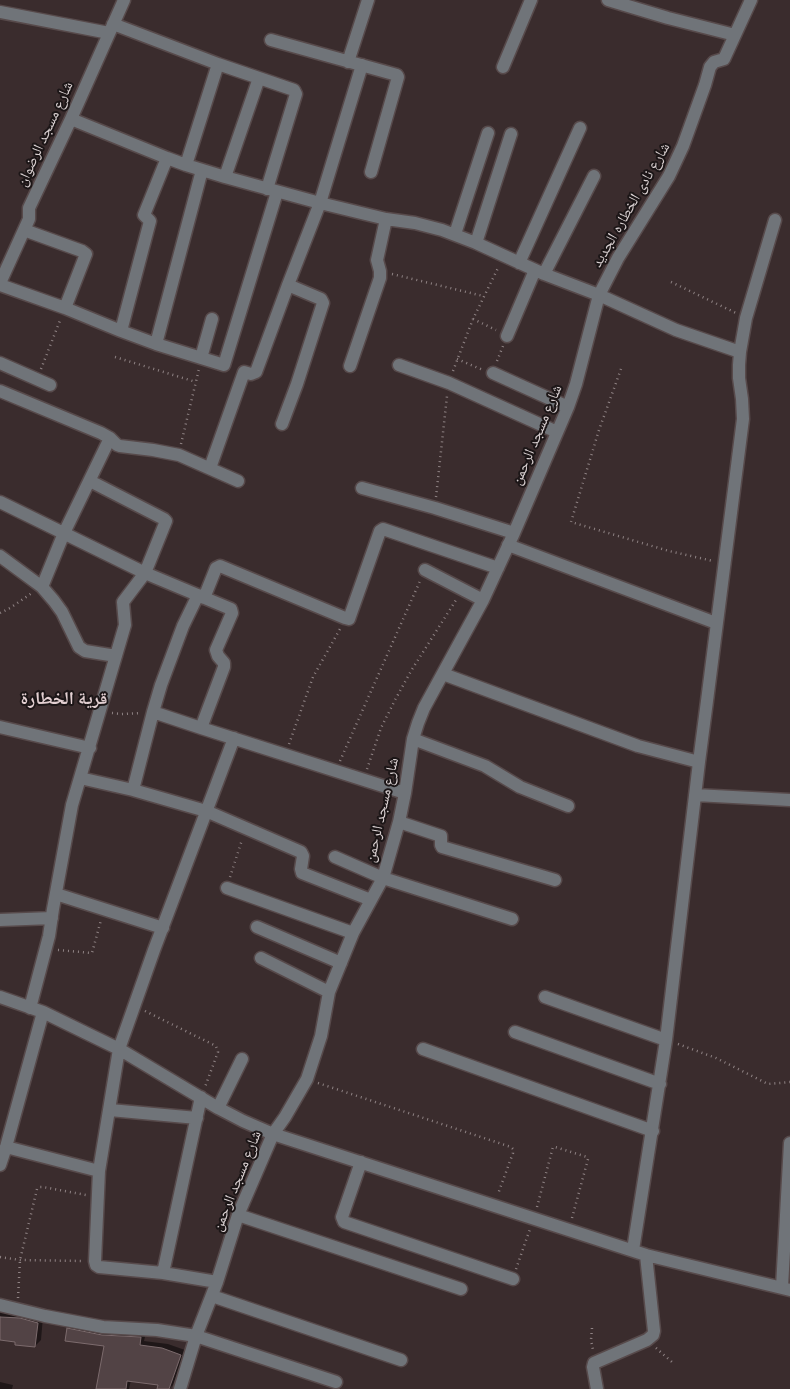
<!DOCTYPE html>
<html>
<head>
<meta charset="utf-8">
<style>
  body { margin:0 }
  canvas { display:block; background:#3a2c2d }
</style>
</head>
<body>
<canvas width="790" height="1389"></canvas>
<script>
const c = document.querySelector('canvas').getContext('2d');
c.lineJoin = 'round';
function fill(path, color) { c.fillStyle = color; c.fill(path, 'evenodd'); }
const toPath = rows => new Path2D(rows.map(r => 'M' + r).join(''));
function trace(path, color, width, dash) { c.strokeStyle = color; c.lineWidth = width; c.lineCap = dash ? 'butt' : 'round'; c.setLineDash(dash || []); c.stroke(path); }
function write(font, color, halo, rows, align = 'center') {
  c.font = font + ' Figtree,"Noto Naskh Arabic",sans-serif'; c.lineWidth = 4; c.setLineDash([]); c.textBaseline = 'middle'; c.strokeStyle = halo; c.fillStyle = color; for (const [text, x, y, turn = 0] of rows) {
    c.save(); c.translate(x, y); c.rotate((+turn || 0) * Math.PI / 180); c.textAlign = isNaN(turn) ? turn : align; if (halo) c.strokeText(text, 0, 0); c.fillText(text, 0, 0); c.restore();
  }
}
const shadow = toPath([
  [0,1305,43,1317,41,1340,35,1346,16,1341,0,1339],
  [73,1324,146,1333,144,1341,168,1344,185,1350,173,1385,169,1389,163,1389,159,1384,131,1380,129,1389,97,1389,106,1345,68,1329],
  [0,1382,13,1385,12,1389,0,1389]
]);
const building = toPath([
  [0,1317,20,1318,38,1323,35,1347,15,1345,15,1342,0,1340,0,1317],
  [67,1328,102,1335,141,1337,140,1345,162,1348,181,1355,169,1389,157,1389,158,1385,127,1381,126,1389,96,1389,104,1346,65,1341,67,1328]
]);
const path = toPath([
  [392,274,483,296],
  [671,282,736,313],
  [473,319,496,330],
  [115,357,196,382],
  [457,359,483,370],
  [497,361,503,346],
  [41,369,61,318],
  [621,369,599,430,571,522,669,551,713,561],
  [453,371,473,319,499,266],
  [181,444,199,369],
  [436,497,447,396],
  [0,613,10,608,32,593],
  [112,713,121,714,141,713],
  [289,744,313,677,340,629],
  [340,761,420,581],
  [367,769,381,728,395,700,411,671,456,600],
  [230,877,242,840],
  [58,950,92,953,101,920],
  [145,1011,216,1046,218,1052,205,1087],
  [678,1044,716,1058,768,1084,790,1082],
  [318,1083,511,1147,513,1149,513,1153,498,1194],
  [537,1207,553,1147,555,1147,587,1157,588,1159,572,1218],
  [0,1257,20,1260,83,1261],
  [516,1269,530,1229],
  [18,1298,20,1260,37,1189,40,1187,43,1187,86,1195],
  [592,1328,591,1340,593,1350],
  [656,1348,672,1362]
]);
const minor = toPath([
  [608,0,668,18,735,35],
  [0,12,109,33],
  [113,24,218,64],
  [271,40,397,75,398,77,371,172],
  [348,62,368,0],
  [503,67,531,0],
  [259,78,294,90,296,94,267,189],
  [71,119,167,158],
  [225,177,320,203,386,219,415,223,442,230,476,243,544,274,599,295,676,330,740,352],
  [24,230,82,251,86,254,65,308],
  [455,234,488,133],
  [476,243,511,134],
  [519,263,580,128],
  [544,274,594,176],
  [0,283,29,219,29,208,71,119,124,0],
  [0,285,65,308,121,331,156,344,202,170],
  [121,331,150,221,144,215,167,158,186,165,225,177,259,78,218,64,186,165],
  [507,336,535,270],
  [156,344,224,365,277,192],
  [201,358,212,319],
  [0,363,50,385],
  [399,365,449,383,557,432],
  [350,366,380,278,380,271,377,260,386,219],
  [493,373,568,407],
  [0,391,101,433,110,438,117,445,120,446,153,450,179,455,238,481],
  [282,424,297,384,323,303,321,299,288,285],
  [210,468,244,372,251,374,256,372,288,285,320,203,362,65],
  [362,488,435,508,514,533],
  [0,502,145,573,231,609,232,613,216,650,218,656,224,663,224,667,201,728],
  [508,545,716,623],
  [0,556,42,587,54,601,62,612,79,647,85,651,116,656],
  [425,570,483,600],
  [42,587,64,533,110,438],
  [204,598,216,568,220,566,345,618,349,619,380,531,383,529,498,568],
  [443,674,638,746,699,762],
  [153,712,201,728,405,793],
  [0,727,90,748],
  [413,739,485,766,520,787,568,806],
  [80,778,133,790,206,811,301,852,303,856,301,869,302,873,371,900],
  [133,790,153,712,161,685,183,626,198,595],
  [695,795,790,800],
  [399,822,441,836,441,845,442,847,555,880],
  [335,857,383,878,512,919],
  [227,888,353,933],
  [56,894,163,928],
  [0,920,52,918],
  [257,927,341,963],
  [261,958,329,992],
  [0,997,43,1012,84,1032,119,1049,218,1108,243,1121,273,1134,646,1255,790,1290],
  [545,997,666,1040],
  [30,1008,49,936,53,909,72,805,125,625,123,602,145,573,166,521,164,519,90,481],
  [515,1032,660,1084],
  [423,1049,653,1131],
  [218,1108,242,1059],
  [110,1110,197,1118],
  [6,1147,99,1171],
  [361,1162,342,1217,344,1222,513,1279],
  [0,1165,6,1147,43,1012],
  [238,1215,461,1289],
  [633,1250,666,1040,699,762,707,701,743,419,742,399,739,378,739,365,740,352,746,318,775,220],
  [163,1273,201,1097],
  [217,1282,163,1273,99,1267,96,1265,95,1261,99,1171,119,1049,154,950,234,738],
  [782,1287,790,1143],
  [212,1296,401,1360],
  [0,1305,45,1316,103,1327,157,1330,196,1336,336,1382],
  [180,1389,196,1336,217,1282,238,1215,273,1134,285,1117,307,1079,321,1036,329,992,353,933,383,878,399,822,405,793,413,739,418,723,424,708,483,600,514,533,568,407,576,384,599,295,618,258,669,176,683,146,705,85,710,67,714,62,724,59,751,0],
  [597,1389,593,1367,594,1363,647,1340,653,1335,654,1331,646,1255]
]);
const streetNames = [
  ["شارع مسجد الرضوان",45,134,-65],
  ["شارع نادى الخطاره الجديد",631,205,-60],
  ["شارع مسجد الرحمن",537,435,-67],
  ["شارع مسجد الرحمن",382,810,-77],
  ["شارع مسجد الرحمن",237,1181,-68]
];
const quarterNames = [
  ["قرية الخطارة",64,699]
];
fill(shadow, '#0007');
fill(building, '#524345');
trace(building, '#7c6b6d', 1);
trace(minor, '#574a4b', 15);
trace(path, '#8f8384', 2.5, [1, 4]);
trace(minor, '#707479', 12);
write('15px', '#d9d0d1', '#1c1617', streetNames);
write('bold 18px', '#e3d0d2', '#1c1617', quarterNames);
</script>
</body>
</html>
